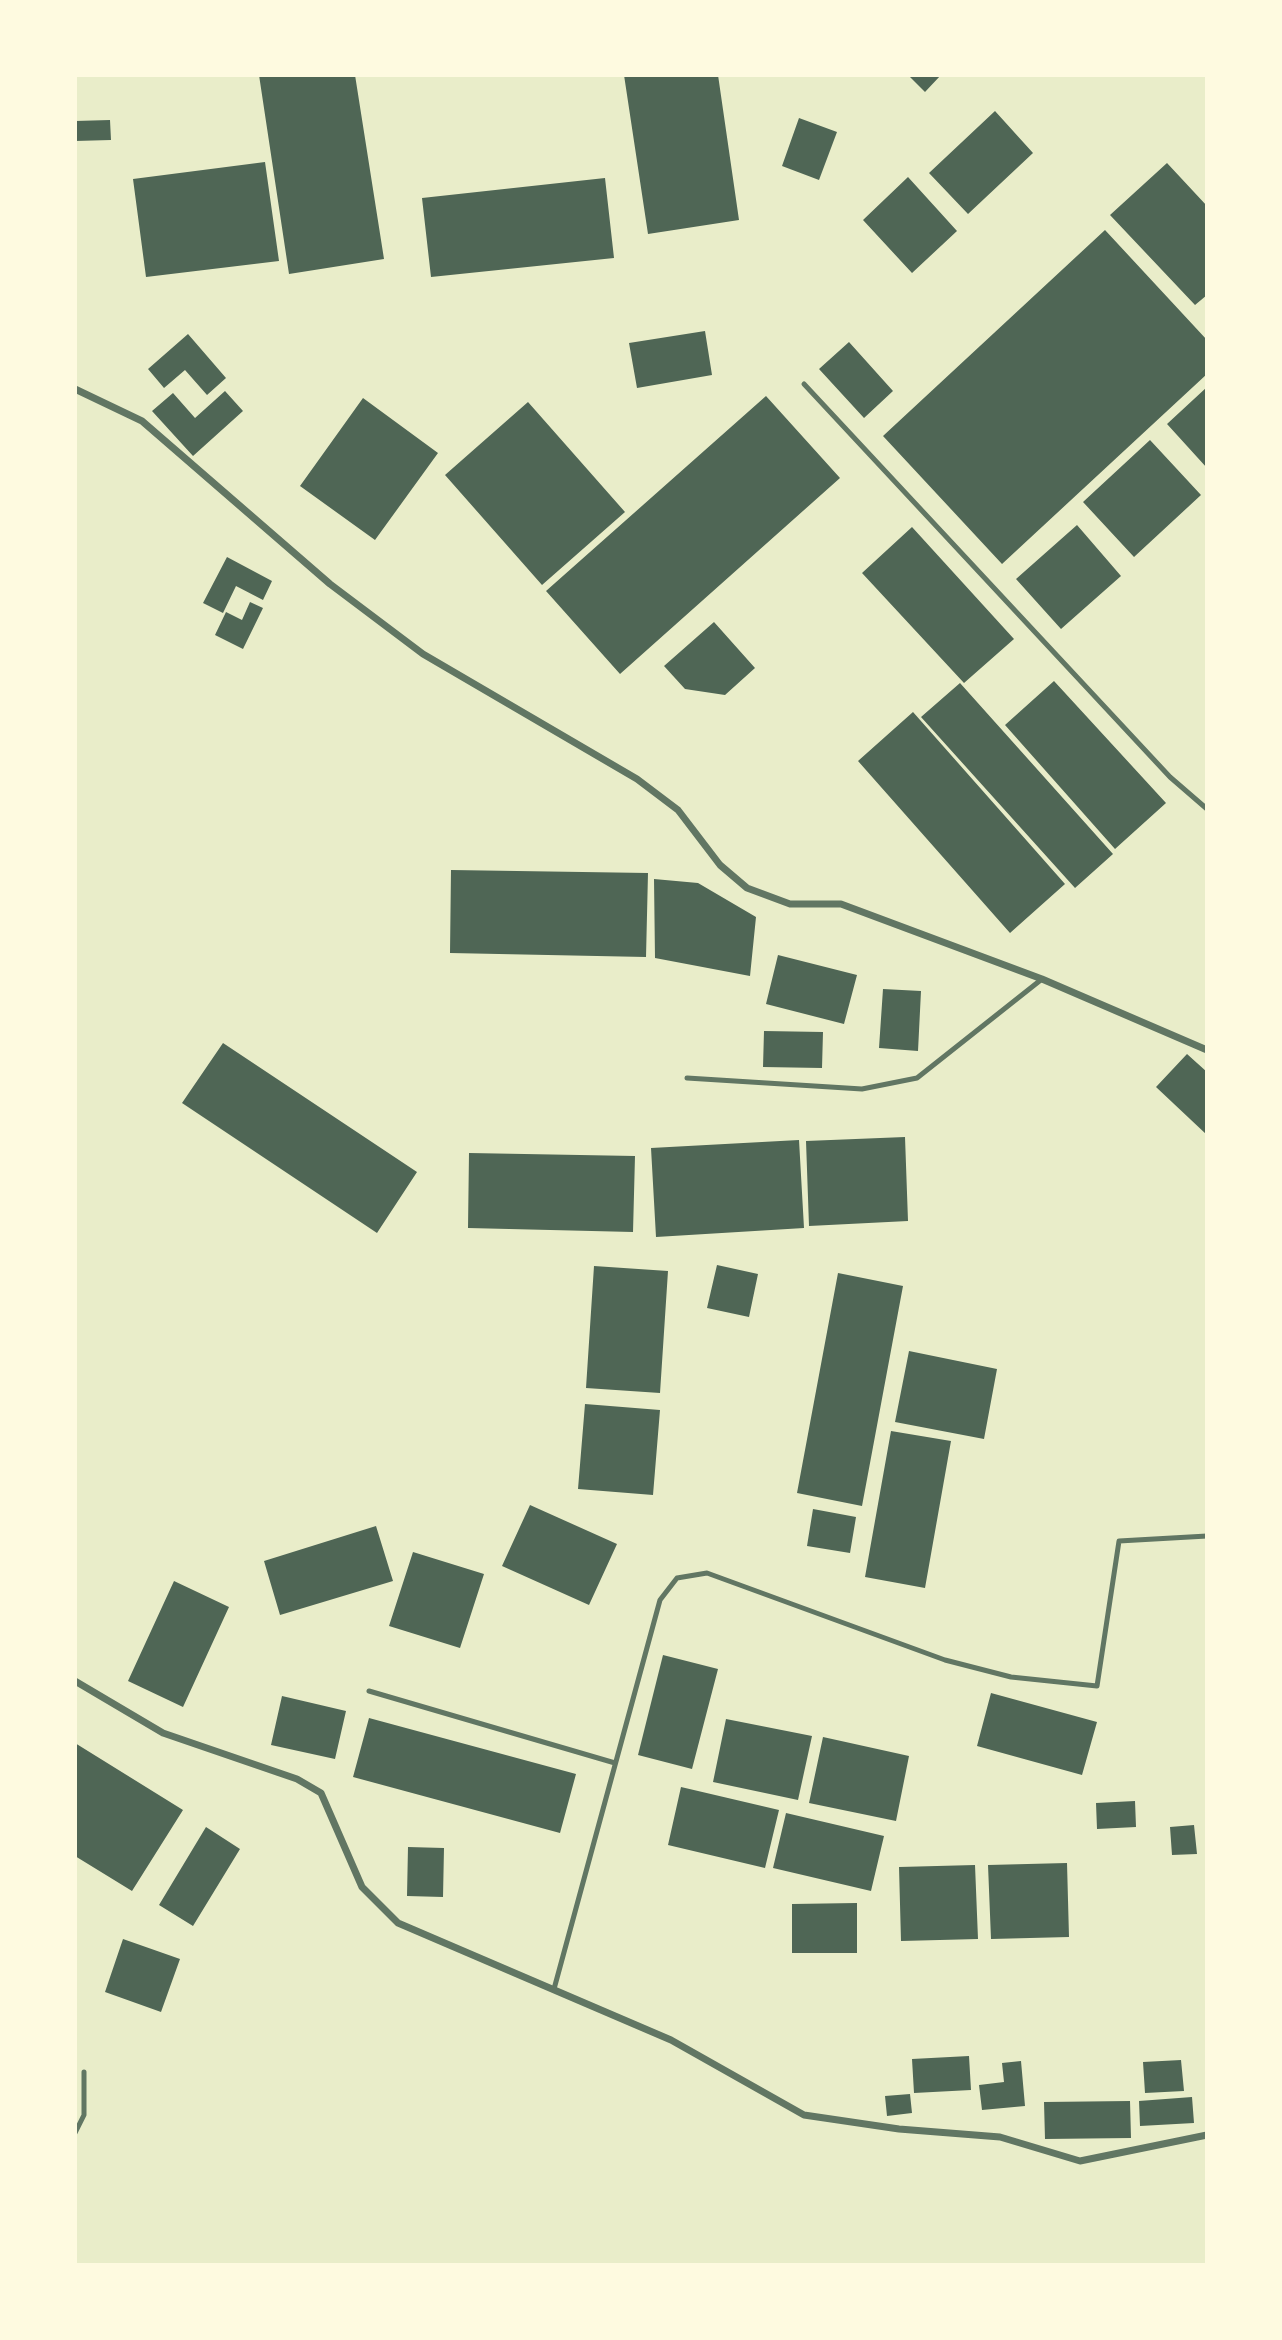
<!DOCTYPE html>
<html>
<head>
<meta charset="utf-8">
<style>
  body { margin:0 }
  #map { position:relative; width:1282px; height:2340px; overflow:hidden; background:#e9edc9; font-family:Helvetica,sans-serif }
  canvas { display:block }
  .frame { position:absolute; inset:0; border:77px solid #fefae0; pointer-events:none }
</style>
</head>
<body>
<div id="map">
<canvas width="1282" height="2340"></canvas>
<div class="frame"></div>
</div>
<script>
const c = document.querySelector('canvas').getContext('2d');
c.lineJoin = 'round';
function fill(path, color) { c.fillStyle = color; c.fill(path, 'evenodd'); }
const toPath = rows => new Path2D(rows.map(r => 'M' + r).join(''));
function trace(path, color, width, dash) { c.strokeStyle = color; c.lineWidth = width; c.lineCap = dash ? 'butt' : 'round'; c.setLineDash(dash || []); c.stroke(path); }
const building = toPath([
  [259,75,355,75,384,259,289,274],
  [624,75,718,75,739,220,648,234],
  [908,75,941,75,925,92],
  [995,111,1033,153,968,214,929,173],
  [799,118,837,132,819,180,782,166],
  [110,120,111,140,75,141,75,121],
  [265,162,279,261,146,277,133,179],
  [1167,163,1207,206,1207,295,1195,305,1110,215],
  [908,177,957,231,912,273,863,220],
  [605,178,614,258,431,277,422,198],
  [1105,230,1207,340,1207,374,1002,564,883,436],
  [705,331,712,375,637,388,629,343],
  [188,334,226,378,207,395,185,370,164,388,148,369],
  [849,342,893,391,864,418,819,369],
  [1207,387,1207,468,1167,424],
  [225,391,243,411,193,456,152,411,173,393,195,418],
  [766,396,840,478,620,674,546,591],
  [363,398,438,453,375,540,300,486],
  [528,402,625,512,542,585,445,475],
  [1150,440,1201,495,1134,557,1083,502],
  [1077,525,1121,576,1061,629,1016,579],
  [912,527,1014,639,964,683,862,573],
  [227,557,272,581,263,600,236,586,223,613,203,603],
  [250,602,263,608,243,649,215,635,226,612,242,620],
  [714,622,755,668,725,695,685,689,664,666],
  [1054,681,1166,803,1115,849,1005,725],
  [960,683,1113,854,1075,888,921,717],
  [913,712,1065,884,1010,933,858,761],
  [451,870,648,873,646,957,450,953],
  [654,879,698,883,756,917,750,976,655,958],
  [778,955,857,975,844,1024,766,1004],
  [883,989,921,991,918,1051,879,1048],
  [764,1031,823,1032,822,1068,763,1067],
  [223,1043,417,1172,377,1233,182,1103],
  [1187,1054,1207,1072,1207,1135,1156,1087],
  [905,1137,908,1221,809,1226,806,1141],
  [799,1140,804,1228,656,1237,651,1148],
  [469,1153,635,1156,633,1232,468,1228],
  [717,1265,758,1274,749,1317,707,1308],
  [594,1266,668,1271,660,1393,586,1388],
  [838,1273,903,1286,862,1506,797,1493],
  [909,1351,997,1369,984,1439,895,1422],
  [585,1404,660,1410,653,1495,578,1489],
  [891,1431,951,1441,925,1588,865,1577],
  [530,1505,617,1544,589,1605,502,1566],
  [813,1509,856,1517,850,1553,807,1546],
  [376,1526,393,1581,280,1615,264,1561],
  [413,1552,484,1574,460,1648,389,1626],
  [174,1581,229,1607,183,1707,128,1681],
  [663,1655,718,1669,692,1769,638,1755],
  [991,1693,1097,1722,1082,1775,977,1746],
  [282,1696,346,1711,335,1759,271,1745],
  [369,1718,576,1774,560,1833,353,1777],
  [726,1719,812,1736,798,1800,713,1782],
  [823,1737,909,1756,896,1821,809,1803],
  [75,1743,183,1810,132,1891,75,1856],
  [681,1787,779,1810,765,1868,668,1845],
  [1135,1801,1136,1827,1097,1829,1096,1803],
  [786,1813,884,1836,871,1891,773,1868],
  [1194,1825,1197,1854,1172,1855,1170,1827],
  [206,1827,240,1849,193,1926,159,1905],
  [408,1847,444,1848,443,1897,407,1896],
  [1067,1863,1069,1937,991,1939,988,1865],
  [975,1865,978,1939,901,1941,899,1867],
  [857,1903,857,1953,792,1953,792,1904],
  [123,1939,180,1959,161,2012,105,1992],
  [969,2056,971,2090,914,2093,912,2059],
  [1181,2060,1184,2091,1145,2093,1143,2062],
  [1021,2061,1025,2106,982,2110,979,2085,1004,2082,1002,2063],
  [910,2094,912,2113,887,2116,885,2096],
  [1192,2097,1194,2123,1140,2126,1139,2101],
  [1130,2101,1131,2138,1045,2139,1044,2102]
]);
const service = toPath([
  [804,384,1170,777,1207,809],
  [687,1078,862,1089,917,1078,1042,979],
  [369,1691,615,1763],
  [554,1989,660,1600,677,1578,707,1573,945,1660,1011,1677,1097,1686,1119,1541,1207,1536],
  [75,2133,84,2115,84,2072]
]);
const minor = toPath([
  [75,389,142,421,330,584,423,654,637,779,678,810,720,865,747,888,790,904,841,904,1042,979,1207,1050],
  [75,1681,163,1733,297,1779,321,1793,362,1887,398,1923,671,2040,804,2115,899,2129,1000,2137,1080,2161,1207,2135]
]);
fill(building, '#4f6655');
trace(service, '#617663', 5);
trace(minor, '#617663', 7);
</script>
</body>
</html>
